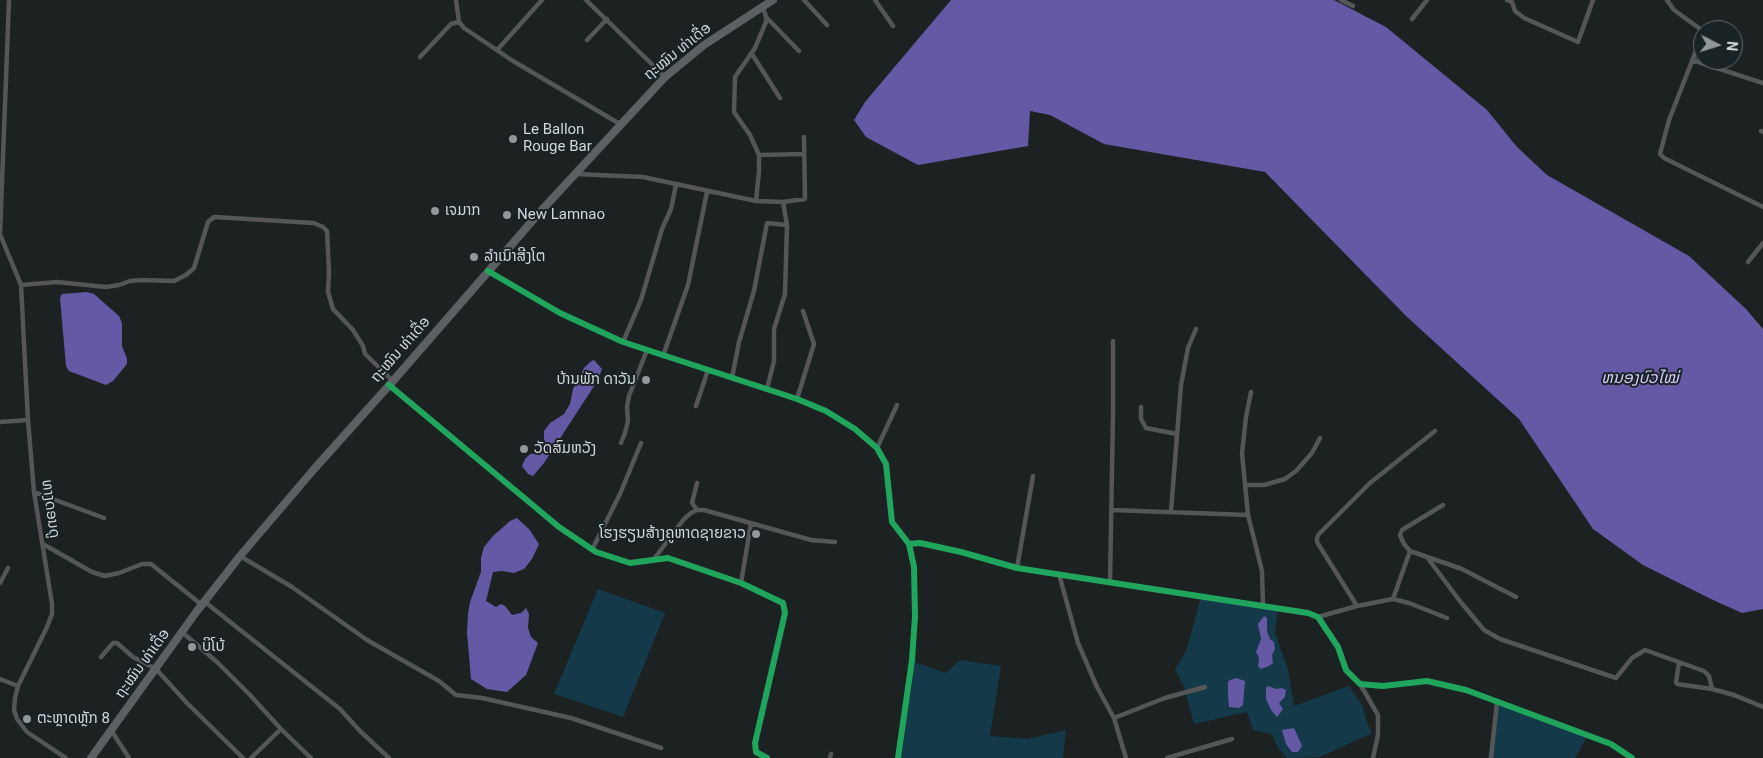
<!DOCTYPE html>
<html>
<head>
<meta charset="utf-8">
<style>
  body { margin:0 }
  #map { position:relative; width:1763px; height:758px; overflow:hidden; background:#1c2122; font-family:Roboto,sans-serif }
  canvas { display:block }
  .north { position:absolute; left:1693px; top:20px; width:50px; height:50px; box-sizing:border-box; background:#192225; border:1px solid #636a6d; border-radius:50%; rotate:95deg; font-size:14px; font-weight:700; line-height:20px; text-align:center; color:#d1d7da }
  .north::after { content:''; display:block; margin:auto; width:18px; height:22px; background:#92979a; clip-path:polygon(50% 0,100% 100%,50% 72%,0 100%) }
</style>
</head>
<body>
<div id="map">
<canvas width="1763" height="758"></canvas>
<div class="north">N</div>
</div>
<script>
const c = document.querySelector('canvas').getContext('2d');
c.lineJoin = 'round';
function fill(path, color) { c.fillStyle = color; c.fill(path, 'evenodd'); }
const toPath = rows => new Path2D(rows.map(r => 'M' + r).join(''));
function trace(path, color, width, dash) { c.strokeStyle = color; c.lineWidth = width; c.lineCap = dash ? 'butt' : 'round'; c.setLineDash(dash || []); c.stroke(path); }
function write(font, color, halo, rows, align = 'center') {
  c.font = font + ' Roboto,"Noto Sans Lao",sans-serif'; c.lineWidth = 4; c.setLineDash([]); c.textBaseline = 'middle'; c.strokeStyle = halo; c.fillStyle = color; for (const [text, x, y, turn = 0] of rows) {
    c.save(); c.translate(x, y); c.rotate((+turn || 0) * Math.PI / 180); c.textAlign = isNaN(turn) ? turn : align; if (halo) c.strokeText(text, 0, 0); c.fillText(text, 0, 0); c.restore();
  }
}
const green = toPath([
  [598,589,665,613,623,717,554,694],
  [1201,597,1278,608,1275,632,1288,670,1294,706,1349,686,1362,705,1368,726,1372,733,1320,757,1287,758,1278,748,1272,734,1253,730,1247,712,1194,724,1184,687,1175,669,1185,653,1190,638],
  [1267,618,1267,631,1270,639,1273,663,1258,666,1259,658,1256,652,1261,639,1259,631],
  [960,660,1001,666,990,736,1028,739,1066,730,1063,758,901,758,915,662,946,673],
  [1497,702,1588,735,1575,758,1488,758]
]);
const water = toPath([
  [951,0,1334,0,1386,27,1487,110,1517,147,1547,175,1689,256,1746,309,1763,329,1763,609,1742,613,1713,600,1643,565,1593,529,1519,419,1406,316,1265,172,1104,144,1050,115,1030,111,1028,146,918,165,866,137,854,120,865,102],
  [87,292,94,294,119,316,122,323,122,346,127,359,127,364,113,381,106,385,69,371,66,366,60,298,62,294],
  [594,360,602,369,598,380,544,463,533,476,528,474,522,466,525,459,530,454,538,453,542,450,544,445,544,431,550,423,564,414,570,404,573,389,584,368,590,362],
  [517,518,529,529,539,544,532,559,524,569,514,573,502,571,493,572,486,601,496,607,501,604,505,606,512,615,521,613,526,608,529,614,528,628,531,637,538,643,526,675,507,692,487,689,471,679,467,633,468,614,470,602,481,572,481,558,484,547,493,536,510,521],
  [1264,616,1267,618,1267,631,1270,639,1274,642,1275,649,1272,655,1273,663,1269,666,1261,669,1258,666,1259,658,1256,652,1261,639,1258,624],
  [1236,678,1245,681,1243,705,1239,708,1229,707,1228,696,1228,681],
  [1268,686,1276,689,1282,688,1286,690,1285,697,1279,703,1283,709,1277,717,1271,710,1266,699,1266,688],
  [1294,728,1302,746,1298,752,1292,752,1286,744,1282,730]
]);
const minor = toPath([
  [456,0,459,22,464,28,513,61,620,124],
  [586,0,665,77],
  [804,0,827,25],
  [875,0,893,26],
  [1341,0,1353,6],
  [1507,0,1512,2,1515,11,1524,18,1578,42,1593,0],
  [1667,0,1674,10,1703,31],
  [763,7,766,17,766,22,755,48,735,77,734,112,750,135,759,155,804,154],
  [766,17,799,51],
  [1412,19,1427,0],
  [1703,33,1669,120,1660,154,1664,158,1763,207],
  [587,40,607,19],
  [497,50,542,0],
  [752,54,780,98],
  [420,57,451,24,459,22],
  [1692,60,1763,83],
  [1761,131,1763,132],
  [576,174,643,177,756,201,783,202,805,199,804,137],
  [756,201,759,171,759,155],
  [0,234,21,285,28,420,34,492,52,604,52,614,47,627,18,686,15,698,14,710,17,719,27,732,66,758],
  [0,235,9,0],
  [1748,262,1763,243],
  [488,271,560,313,623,342,797,399,826,411,855,429,877,448,886,464,892,522,909,544,914,567,915,617,912,660,898,758],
  [21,285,57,282,106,287,119,285,130,281,141,280,174,281,186,275,194,268,208,222,214,217,314,223,323,227,327,231,329,272,328,292,333,309,353,330,363,346,365,354,393,381],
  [623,342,641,300,662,229,671,209,676,185],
  [663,356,688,285,707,192],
  [732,378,739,342,754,291,767,223,787,225],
  [389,385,559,527,596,552,630,563,668,558,741,583,783,603,785,613,755,743,756,752,767,758],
  [767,389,774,361,774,329,785,294,787,225,783,202],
  [1251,392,1246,417,1242,453,1248,515,1262,571,1263,606],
  [797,399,814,344,803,311],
  [696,406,708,370],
  [1141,407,1141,419,1146,428,1177,434],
  [0,422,28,420],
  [621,443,625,433,628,421,627,407,629,396,647,350],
  [877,448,897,405],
  [697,483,692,503,697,510],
  [1245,485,1264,485,1285,479,1296,471,1312,453,1320,438],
  [34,492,104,518],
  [1443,505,1402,530,1400,535,1404,544,1410,551,1462,569,1516,597],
  [1112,510,1248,515],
  [1171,511,1181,385,1188,348,1196,329],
  [43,544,92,572,105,576,119,573,142,564,151,564,202,605],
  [909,544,920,543,961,552,1017,568,1308,613,1318,617,1338,647,1346,670,1360,684,1383,686,1427,681,1466,690,1611,744,1632,758],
  [592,550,620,494,641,443],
  [240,556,292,587,367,640,439,681,456,695,482,698,571,718,661,748],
  [1427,557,1459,600,1484,630,1500,639,1616,678,1632,658,1645,650,1704,671,1709,676,1712,689,1734,695,1763,707],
  [654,559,684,519,691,513,697,510,704,510,811,540,835,542],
  [1017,568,1033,476],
  [1059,574,1078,643,1097,687,1114,718,1126,758],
  [1110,582,1113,414,1113,341],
  [0,583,8,568],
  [741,583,751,523],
  [1393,599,1410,551],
  [205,602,340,709,360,731,389,758],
  [1357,606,1317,542,1317,539,1318,535,1370,483,1435,431],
  [1318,617,1357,606,1393,599,1409,603,1447,618],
  [183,633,217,662,250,695,281,729,311,758],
  [101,657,113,643,117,643,133,657,156,669,187,703,243,758],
  [1679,663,1676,682,1677,684,1712,689],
  [0,679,18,686],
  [1360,684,1378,715,1378,735,1373,758],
  [1114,718,1165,698,1205,687],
  [111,730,129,758],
  [251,758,281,729],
  [830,758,831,754],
  [1167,758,1232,739],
  [1491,758,1497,702]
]);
const primary = toPath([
  [91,758,197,611,240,556,315,468,393,381,540,212,665,77,704,45,773,0]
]);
const cycleway = toPath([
  [488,271,560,313,623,342,797,399,826,411,855,429,877,448,886,464,892,522,909,544,914,567,915,617,912,660,898,758],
  [389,385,559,527,596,552,630,563,668,558,741,583,783,603,785,613,755,743,756,752,767,758],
  [909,544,920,543,961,552,1017,568,1308,613,1318,617,1338,647,1346,670,1360,684,1383,686,1427,681,1466,690,1611,744,1632,758]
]);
const markers = [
  [513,139,5,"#92979a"],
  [435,211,5,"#92979a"],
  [507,215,5,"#92979a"],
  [474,257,5,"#92979a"],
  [646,380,5,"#92979a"],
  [524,449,5,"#92979a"],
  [756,534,5,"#92979a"],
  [192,647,5,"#92979a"],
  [27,719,5,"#92979a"]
];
const streetNames = [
  ["ຖະໝົນ ທ່າເດື່ອ",678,52,-39],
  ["ຖະໝົນ ທ່າເດື່ອ",401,350,-49],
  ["ທາງດອນດູ",50,509,82],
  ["ຖະໝົນ ທ່າເດື່ອ",143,664,-54]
];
const poiNames = [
  ["Le Ballon",523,130],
  ["Rouge Bar",523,147],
  ["ເຈມາກ",445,211],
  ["New Lamnao",517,215],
  ["ລຳເນົາສີງໂຕ",484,257],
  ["ບ້ານພັກ ດາວັນ",636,380,"right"],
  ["ວັດສົມຫວັງ",534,449],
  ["ໂຮງຮຽນສ້າງຄູຫາດຊາຍຂາວ",746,534,"right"],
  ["ບິໂບ້",202,647],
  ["ຕະຫຼາດຫຼັກ 8",37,719]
];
const waterNames = [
  ["ຫນອງບົວໄໝ່",1640,379]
];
fill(green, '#143a49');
fill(water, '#6559a5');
trace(minor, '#545657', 4.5);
trace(primary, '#5d6062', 8);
trace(cycleway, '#20a55d', 6);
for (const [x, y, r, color] of markers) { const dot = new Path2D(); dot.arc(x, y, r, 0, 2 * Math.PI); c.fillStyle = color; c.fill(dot); trace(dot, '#192225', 2); }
write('15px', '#d1d7da', '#192225', streetNames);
write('15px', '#d1d7da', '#192225', poiNames, 'left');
write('italic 16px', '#d0ccfa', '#192225', waterNames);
</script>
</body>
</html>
